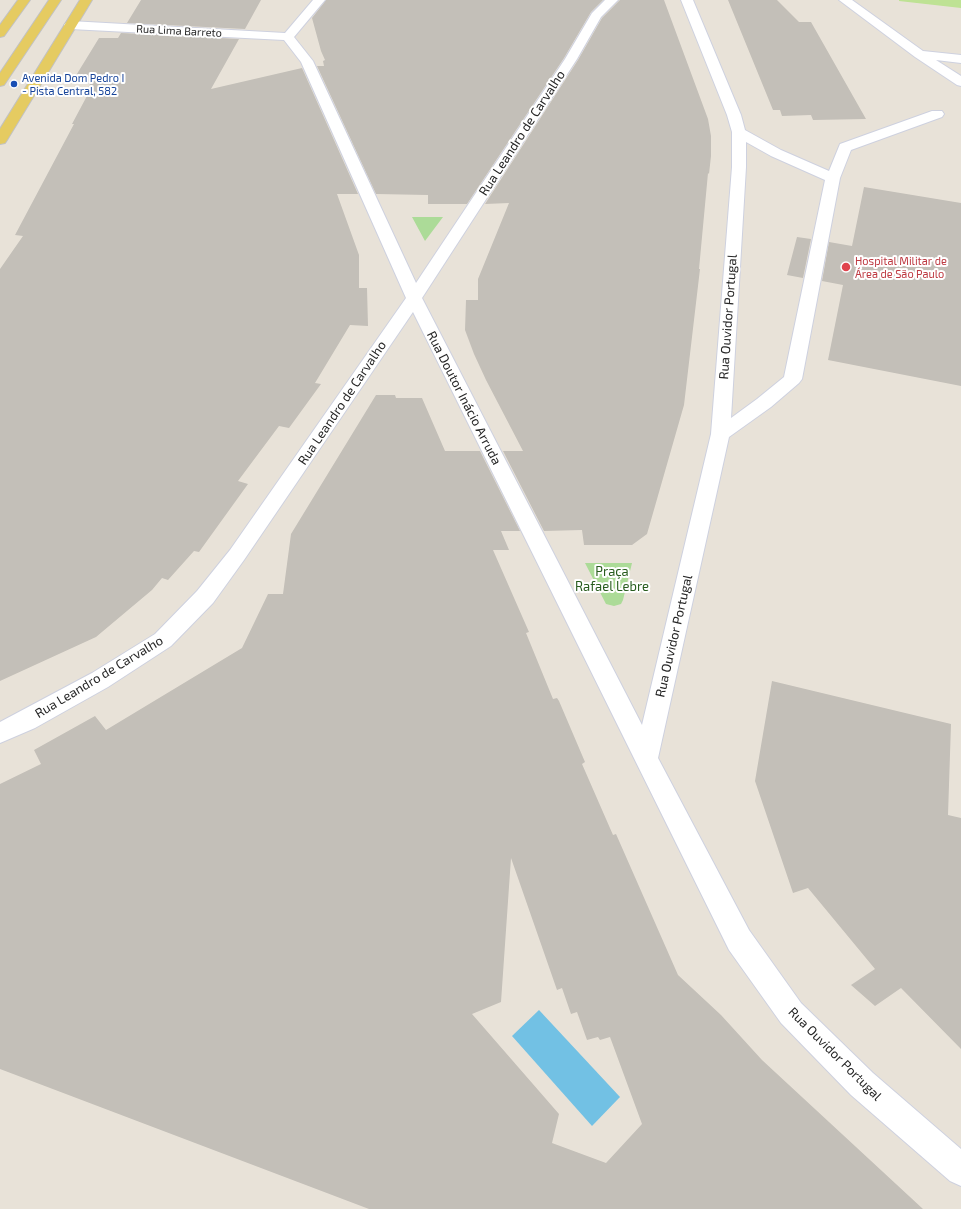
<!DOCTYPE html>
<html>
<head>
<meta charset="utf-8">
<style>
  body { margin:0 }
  canvas { display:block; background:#e8e2d8 }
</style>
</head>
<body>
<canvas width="961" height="1209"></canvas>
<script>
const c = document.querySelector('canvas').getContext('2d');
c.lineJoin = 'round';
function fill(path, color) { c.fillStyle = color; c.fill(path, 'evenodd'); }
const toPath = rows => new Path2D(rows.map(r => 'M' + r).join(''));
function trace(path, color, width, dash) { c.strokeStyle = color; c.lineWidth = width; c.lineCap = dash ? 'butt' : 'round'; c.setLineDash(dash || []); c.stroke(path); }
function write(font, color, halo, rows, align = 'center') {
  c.font = font + ' "Exo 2",sans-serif'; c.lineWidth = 4; c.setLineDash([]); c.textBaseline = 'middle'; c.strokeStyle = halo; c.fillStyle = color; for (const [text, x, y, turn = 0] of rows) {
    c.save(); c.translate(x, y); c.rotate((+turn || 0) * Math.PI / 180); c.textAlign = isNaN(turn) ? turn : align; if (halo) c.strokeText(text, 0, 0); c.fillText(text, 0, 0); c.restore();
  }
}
const green = toPath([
  [412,217,443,217,425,241],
  [585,563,632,563,623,600,621,604,614,606,606,604]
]);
const pitch = toPath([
  [899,0,961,0,961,8,899,1]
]);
const water = toPath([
  [539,1010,620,1097,592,1126,512,1036]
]);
const building = toPath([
  [141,0,261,0,245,29,127,23],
  [326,0,603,0,591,12,564,58,467,204,428,204,428,195,376,194,317,66,324,66,323,61,325,60,321,51,312,18],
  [620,0,664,0,708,119,711,136,711,156,709,174,708,173,699,269,700,269,684,405,647,534,632,545,584,545,582,530,544,531,503,451,523,451,486,380,474,354,465,330,466,300,478,300,478,279,509,203,485,204,578,60,602,18],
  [728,0,777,0,799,22,811,22,866,119,813,120,811,115,782,116,780,110,773,110],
  [121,33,239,39,211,89,302,68,358,194,337,194,359,255,359,288,367,288,368,326,350,325,315,383,321,384,289,428,279,426,238,481,248,484,199,552,194,551,168,580,162,578,152,590,96,637,0,681,0,269,23,236,15,235,74,124,72,124,88,94,85,94,91,82,72,82,99,38,118,38],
  [864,187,961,203,961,386,828,360,843,285,822,281,829,242,852,246],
  [797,237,811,239,803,278,787,275],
  [376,395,395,395,396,398,422,398,445,451,480,451,520,531,501,531,509,550,493,550,529,632,526,633,553,699,557,698,559,701,585,762,582,764,613,835,616,834,678,975,721,1015,762,1060,923,1209,369,1209,0,1069,0,784,41,764,34,750,95,716,106,730,242,648,268,594,283,594,291,534],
  [511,858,557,990,562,988,571,1014,577,1012,587,1040,598,1037,600,1040,610,1037,642,1124,606,1163,552,1143,559,1114,472,1014,501,1002],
  [772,681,951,724,948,815,961,818,961,1049,901,988,875,1006,851,985,875,969,808,888,793,893,755,781]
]);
const minor = toPath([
  [313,0,325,0,294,37,313,61,416,283,565,59,592,13,605,0,618,0,601,17,577,59,422,298,642,725,711,434,732,167,732,132,727,115,681,0,693,0,741,115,745,130,781,150,829,171,840,144,932,111,942,111,944,114,942,117,851,150,840,178,802,379,799,383,771,407,729,437,658,758,749,930,801,1003,873,1073,961,1149,961,1186,950,1181,851,1095,781,1023,729,950,413,312,244,560,213,603,171,646,108,687,35,728,0,743,0,722,92,673,155,634,197,591,230,550,406,298,301,62,284,40,70,29,66,27,64,25,66,23,70,21,285,33,313,0],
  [746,142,771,156,825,180,784,377,757,399,731,418,746,167,746,142],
  [839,0,852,0,923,51,961,55,961,63,936,60,961,76,961,86,957,85,915,57,839,0]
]);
const major = toPath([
  [18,0,30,0,4,36,0,37,0,25,18,0],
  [49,0,61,0,4,85,0,86,0,73,49,0],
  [80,0,92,0,7,140,5,143,0,144,0,129,80,0]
]);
const markers = [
  [14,84,4,"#1a4fb4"],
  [846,267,5,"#e0444e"]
];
const farStreetnames = [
  ["Rua Lima Barreto",179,31,3]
];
const farTransitnames = [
  ["Avenida Dom Pedro I",22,78],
  ["- Pista Central, 582",22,91]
];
const farHealthnames = [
  ["Hospital Militar de",855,261],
  ["Área de São Paulo",855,274]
];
const streetNames = [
  ["Rua Leandro de Carvalho",522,133,-57],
  ["Rua Ouvidor Portugal",728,317,-86],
  ["Rua Doutor Inácio Arruda",464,398,63],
  ["Rua Leandro de Carvalho",342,403,-56],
  ["Rua Ouvidor Portugal",674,636,-77],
  ["Rua Leandro de Carvalho",99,677,-31],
  ["Rua Ouvidor Portugal",835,1054,45]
];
const parkNames = [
  ["Praça",612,572],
  ["Rafael Lebre",612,587]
];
fill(green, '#acdb98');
fill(pitch, '#bee294');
fill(water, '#72c1e4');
fill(building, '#c3bfb8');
trace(minor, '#ced1df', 2);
trace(major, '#c2c2c2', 2);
fill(minor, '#fff');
fill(major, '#e5cb61');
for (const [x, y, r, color] of markers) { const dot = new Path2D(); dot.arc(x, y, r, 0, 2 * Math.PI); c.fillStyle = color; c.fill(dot); trace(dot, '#fff', 1.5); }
write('11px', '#262626', '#fff', farStreetnames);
write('11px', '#164399', '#fff', farTransitnames, 'left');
write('11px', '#be3a42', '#fff', farHealthnames, 'left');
write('13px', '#262626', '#fff', streetNames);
write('13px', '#285c1e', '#fff', parkNames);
</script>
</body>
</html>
